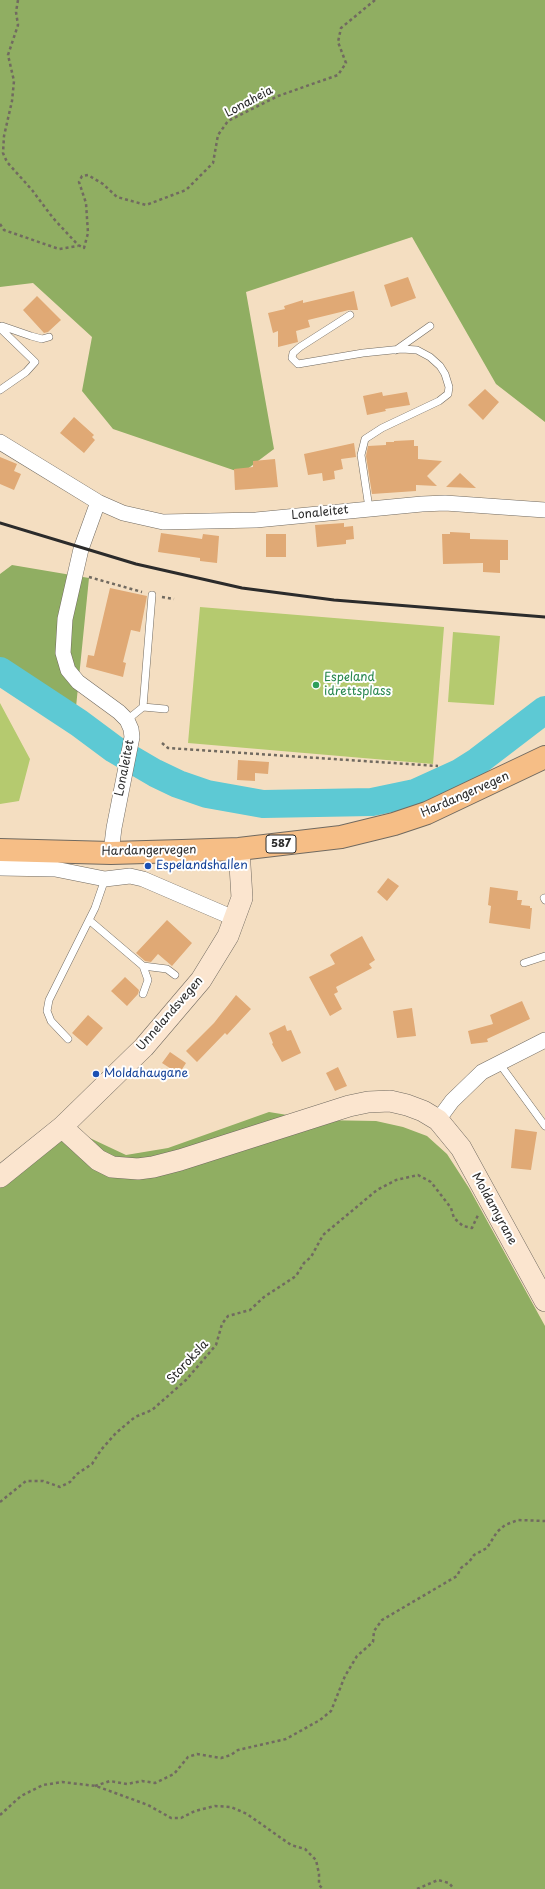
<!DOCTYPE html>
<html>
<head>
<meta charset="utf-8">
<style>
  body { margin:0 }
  canvas { display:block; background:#f4dec1 }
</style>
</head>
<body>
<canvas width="545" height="1889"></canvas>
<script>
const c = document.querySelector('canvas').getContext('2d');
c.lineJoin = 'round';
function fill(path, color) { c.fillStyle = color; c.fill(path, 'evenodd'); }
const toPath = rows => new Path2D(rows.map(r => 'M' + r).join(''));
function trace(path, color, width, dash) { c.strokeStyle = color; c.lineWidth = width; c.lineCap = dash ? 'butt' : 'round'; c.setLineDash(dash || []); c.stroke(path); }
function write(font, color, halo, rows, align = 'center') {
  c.font = font + ' "Playpen Sans",sans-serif'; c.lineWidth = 4; c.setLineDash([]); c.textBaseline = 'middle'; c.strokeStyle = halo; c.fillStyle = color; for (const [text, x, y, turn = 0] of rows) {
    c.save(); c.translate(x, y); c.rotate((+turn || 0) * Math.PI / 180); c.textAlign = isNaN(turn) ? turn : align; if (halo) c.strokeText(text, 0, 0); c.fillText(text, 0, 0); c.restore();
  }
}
const green = toPath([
  [200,607,444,627,433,764,188,743],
  [453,632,500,636,494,705,448,702],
  [0,703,30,759,19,801,0,804]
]);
const forest = toPath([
  [0,0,545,0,545,422,496,384,412,237,246,292,274,449,242,473,113,429,82,391,92,337,33,283,0,287],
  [12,565,89,578,75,717,38,705,0,665,0,574],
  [269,1112,318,1120,376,1121,403,1127,427,1136,447,1154,469,1188,545,1326,545,1889,0,1889,0,1181,54,1129,77,1132,126,1155,168,1148]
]);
const river = toPath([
  [0,671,79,723,114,749,155,773,178,784,207,794,263,804,372,802,415,793,459,773,478,761,545,710]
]);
const building = toPath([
  [408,277,416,298,391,307,384,285],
  [354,291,358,310,349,310,308,320,310,327,296,331,298,342,278,347,278,331,273,333,268,313,285,309,284,306,303,300,303,303],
  [37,296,61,320,48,332,44,333,23,310],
  [485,389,499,402,483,420,468,405],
  [382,392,383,396,407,392,410,405,385,409,386,411,367,415,363,396],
  [74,417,94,435,92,437,95,440,84,453,60,433],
  [414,440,414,446,418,446,418,459,442,461,427,476,437,486,416,485,416,491,372,494,366,456,368,446,386,445,386,442,394,442,394,441],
  [354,443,356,457,341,459,343,469,334,471,335,479,323,481,322,473,308,475,304,454],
  [0,457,17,464,14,471,21,474,14,490,0,484],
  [275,459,278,487,235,490,234,469,253,467,253,461],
  [460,473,476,488,446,487],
  [344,523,344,527,353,526,354,539,346,540,346,544,317,547,315,525],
  [450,532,470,533,470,539,508,540,508,560,500,560,500,573,483,572,483,563,443,564,442,534,450,534],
  [161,533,202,539,203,534,219,536,217,563,200,561,200,558,158,552],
  [266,534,286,534,286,557,266,557],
  [110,588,147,596,140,632,131,630,123,662,126,663,123,677,86,667,88,655,94,656],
  [238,760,269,762,268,774,255,773,255,781,237,780],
  [388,878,399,886,387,901,377,892],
  [490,887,518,891,517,900,522,900,521,905,530,906,530,908,532,908,530,929,489,923,491,906,488,905],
  [167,920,192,943,172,966,158,954,151,962,145,961,136,953],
  [362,936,375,960,369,964,372,968,336,987,338,992,334,994,342,1009,330,1016,309,977,335,964,330,955,332,953],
  [125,977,139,990,138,994,127,1006,111,991],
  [236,995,251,1009,227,1035,225,1033,197,1062,186,1051,214,1023],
  [522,1001,530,1019,487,1039,488,1042,471,1044,468,1031,493,1024,490,1015],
  [412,1008,416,1036,397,1038,393,1011],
  [88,1015,103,1028,87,1046,72,1033],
  [285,1025,287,1031,291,1030,301,1053,282,1062,272,1044,273,1043,269,1033],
  [170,1052,186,1063,179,1074,162,1063],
  [338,1067,347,1086,335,1091,326,1073],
  [515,1129,537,1132,531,1170,511,1168]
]);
const path = toPath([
  [18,0,16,12,18,25,8,55,14,81,12,101,4,136,3,153,7,162,32,190,53,218,78,245,84,248,88,233,86,203,79,182,82,176,88,175,103,184,117,197,146,205,186,190,213,163,218,135,228,121,278,96,338,75,346,63,338,42,341,28,375,0],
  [0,224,4,230,59,249,78,246],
  [89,577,142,592],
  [162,597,174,599],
  [162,743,168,748,438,766],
  [0,1502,26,1481,43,1481,60,1487,70,1482,77,1474,92,1464,101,1450,116,1433,135,1417,152,1410,186,1380,216,1345,222,1324,228,1316,250,1310,264,1297,296,1276,304,1263,311,1257,323,1235,377,1190,396,1180,418,1175,431,1182,451,1208,454,1218,463,1226,472,1228,478,1215],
  [95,1786,110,1781,127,1784,142,1781,155,1783,174,1774,188,1757,197,1754,221,1758,231,1755,238,1750,286,1739,320,1720,331,1711,345,1676,357,1656,373,1642,374,1631,382,1620,457,1576,461,1568,469,1562,474,1555,487,1548,497,1532,505,1525,518,1520,545,1521],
  [0,1815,21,1796,43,1785,62,1782,96,1786,148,1805,171,1818,181,1818,195,1811,215,1806,231,1807,247,1814,291,1845,305,1849,316,1860,319,1874,319,1885,323,1889],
  [417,1889,438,1880,449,1883,454,1889]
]);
const lane = toPath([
  [350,315,300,347,293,353,292,358,298,364,363,353,402,349,417,350,430,357,440,366,445,374,449,387,448,394,439,401,382,428,365,439,361,455,369,508],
  [396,350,430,326],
  [0,390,26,372,35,362,3,331,1,328,2,326,31,336,42,339,49,337],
  [143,707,152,595],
  [127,720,143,707,165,709],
  [544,898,545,900],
  [89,920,143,966,167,969,175,975],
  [524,963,545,956],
  [143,994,148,980,143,966],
  [68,1039,51,1021,47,1011,49,1000,95,908,105,879],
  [499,1063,545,1126]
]);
const street = toPath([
  [0,442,98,502,123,513,163,522,256,520,422,504,445,503,545,510],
  [98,502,81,549,65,619,63,653,68,670,78,682,119,712,127,720,131,729,132,737,114,828,111,853],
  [0,868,55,869,105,879,130,876,143,879,236,919],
  [438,1120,452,1101,482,1072,545,1040]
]);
const secondary = toPath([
  [62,1127,98,1160,112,1167,138,1169,153,1167,180,1160,349,1106,368,1102,390,1101,407,1105,423,1111,438,1120,461,1148,545,1301],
  [0,1177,62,1127,144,1047,201,980,228,936,242,898,239,849]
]);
const primary = toPath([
  [0,850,111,853,182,851,239,849,341,837,394,824,427,813,545,757]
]);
const rail = toPath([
  [0,523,136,564,242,588,334,600,545,617]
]);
const markers = [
  [316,685,4,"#2e9e5b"],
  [148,866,4,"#1a4fb4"],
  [96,1074,4,"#1a4fb4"]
];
const shields = [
  [281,844,30]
];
const shieldNames = [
  ["587",281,844]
];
const streetNames = [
  ["Lonaheia",249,102,-28],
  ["Lonaleitet",320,513,-6],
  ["Lonaleitet",125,768,-79],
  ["Hardangervegen",465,795,-24],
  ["Hardangervegen",149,851,-1],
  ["Unnelandsvegen",170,1014,-49],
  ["Moldamyrane",494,1209,61],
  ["Storoksla",188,1362,-47]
];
const leisureNames = [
  ["Espeland",324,678],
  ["idrettsplass",324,692]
];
const transitNames = [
  ["Espelandshallen",156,866],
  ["Moldahaugane",104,1074]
];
fill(green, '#b5ca6f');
fill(forest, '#90ae62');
trace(river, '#5dc9d4', 28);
fill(building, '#e0a975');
trace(lane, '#716a60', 8);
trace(street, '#716a60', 16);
trace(secondary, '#716a60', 22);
trace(primary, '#716a60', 24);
trace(path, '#716a60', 2.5, [3, 3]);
trace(lane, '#fff', 7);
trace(street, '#fff', 15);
trace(secondary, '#fbe5cf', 21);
trace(primary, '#f6be86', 22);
trace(rail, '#2b2b2b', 3);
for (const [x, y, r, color] of markers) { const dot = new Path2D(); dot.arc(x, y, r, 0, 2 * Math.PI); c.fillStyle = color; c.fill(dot); trace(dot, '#fff', 1.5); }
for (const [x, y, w] of shields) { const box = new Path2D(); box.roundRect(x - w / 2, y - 9, w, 18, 3); c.fillStyle = '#fff'; c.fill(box); trace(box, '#2b2b2b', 1); }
write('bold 11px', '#2b2b2b', null, shieldNames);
write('12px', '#2b2b2b', '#fff', streetNames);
write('12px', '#27864d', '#fff', leisureNames, 'left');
write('12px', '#164399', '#fff', transitNames, 'left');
</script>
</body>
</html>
